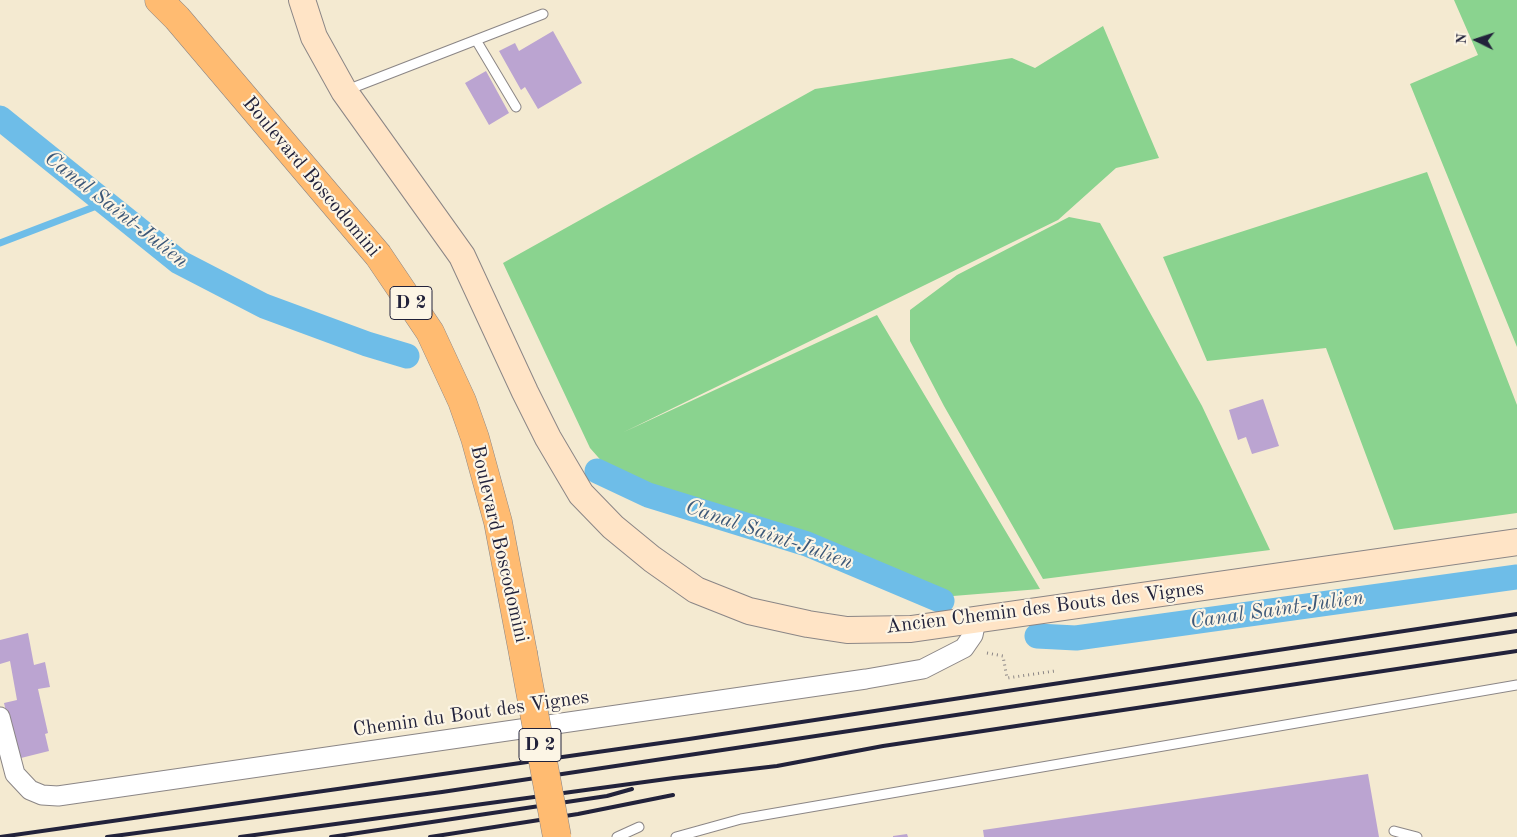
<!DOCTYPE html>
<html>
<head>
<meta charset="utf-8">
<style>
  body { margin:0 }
  #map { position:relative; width:1517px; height:837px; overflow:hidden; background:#f4ead1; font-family:"Old Standard TT",serif }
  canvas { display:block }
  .north { position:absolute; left:1452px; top:15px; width:50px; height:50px; -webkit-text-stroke:4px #fcf5e5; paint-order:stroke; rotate:274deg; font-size:14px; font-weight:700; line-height:20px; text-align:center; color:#22223b }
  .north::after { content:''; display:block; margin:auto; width:18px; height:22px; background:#22223b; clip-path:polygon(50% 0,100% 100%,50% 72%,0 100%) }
</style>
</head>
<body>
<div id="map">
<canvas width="1517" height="837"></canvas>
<div class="north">N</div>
</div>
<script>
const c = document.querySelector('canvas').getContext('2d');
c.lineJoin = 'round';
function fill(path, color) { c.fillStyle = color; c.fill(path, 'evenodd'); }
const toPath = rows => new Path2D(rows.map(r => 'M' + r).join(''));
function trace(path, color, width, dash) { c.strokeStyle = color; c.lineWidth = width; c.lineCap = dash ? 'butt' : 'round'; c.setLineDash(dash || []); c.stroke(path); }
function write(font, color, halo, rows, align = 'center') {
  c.font = font + ' "Old Standard TT",serif'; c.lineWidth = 4.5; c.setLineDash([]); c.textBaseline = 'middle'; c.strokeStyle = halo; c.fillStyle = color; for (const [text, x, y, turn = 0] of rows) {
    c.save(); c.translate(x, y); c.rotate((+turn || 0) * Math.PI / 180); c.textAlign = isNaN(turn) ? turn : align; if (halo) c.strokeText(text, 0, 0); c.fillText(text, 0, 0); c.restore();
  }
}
const green = toPath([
  [1454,0,1517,0,1517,347,1410,84,1478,55],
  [1103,26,1159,158,1116,168,1058,220,624,432,877,315,1040,589,953,596,919,580,660,489,605,465,590,448,503,263,815,89,1012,58,1035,68],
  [1427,172,1517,405,1517,513,1394,530,1326,348,1207,361,1163,257],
  [1069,217,1100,223,1202,406,1270,550,1043,579,944,406,910,341,910,310,957,275]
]);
const stream = toPath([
  [0,243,107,202]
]);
const canal = toPath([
  [0,118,179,262,264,306,367,344,407,356],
  [597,471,648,495,807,544,942,601],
  [1037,636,1076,638,1517,577]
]);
const building = toPath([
  [553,31,582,83,538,109,525,87,521,90,499,51,515,43,519,51],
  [486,71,509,113,489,125,465,83],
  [1263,399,1279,446,1252,454,1246,437,1238,440,1229,410],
  [28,633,34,665,45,662,50,687,38,689,48,733,45,734,49,751,17,759,4,703,17,700,10,661,0,664,0,640],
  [1368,774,1379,837,984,837,983,830],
  [907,834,908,837,893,837,893,836]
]);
const path = toPath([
  [987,653,1003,656,1007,678,1055,671]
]);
const lane = toPath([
  [476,40,516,107],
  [347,90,543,14],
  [1394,831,1417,837],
  [617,837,639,827],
  [676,837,741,819,1517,685]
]);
const street = toPath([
  [0,717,15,774,30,790,42,795,58,796,866,679,923,669,964,648,973,635,976,621]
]);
const secondary = toPath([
  [302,0,314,37,344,91,462,256,525,392,548,438,581,494,613,527,652,559,696,590,749,611,808,624,847,630,911,629,1517,542]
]);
const primary = toPath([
  [159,0,177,18,378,255,430,332,462,401,475,438,498,522,523,653]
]);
const rail = toPath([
  [0,837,689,739,1517,614],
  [107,837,442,792,1517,631],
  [240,837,674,778,777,766,883,746,1517,651],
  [331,837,607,796,632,789],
  [430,837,578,814,673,795]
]);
const primaryBridge = toPath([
  [523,653,557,837]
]);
const shields = [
  [411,303,42],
  [540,745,42]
];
const shieldNames = [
  ["D 2",411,303],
  ["D 2",540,745]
];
const streetNames = [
  ["Boulevard Boscodomini",311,177,50],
  ["Boulevard Boscodomini",499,544,77],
  ["Ancien Chemin des Bouts des Vignes",1045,608,-7],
  ["Chemin du Bout des Vignes",471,714,-8]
];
const waterNames = [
  ["Canal Saint-Julien",116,210,38],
  ["Canal Saint-Julien",769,535,19],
  ["Canal Saint-Julien",1277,610,-8]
];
fill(green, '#8ad38f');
trace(stream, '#6ebde8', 7);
trace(canal, '#6ebde8', 25);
fill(building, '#bba4d1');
trace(lane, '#8b8686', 11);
trace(street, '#8b8686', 21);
trace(secondary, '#8b8686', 28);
trace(primary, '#8b8686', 29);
trace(path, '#8b8686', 3, [1, 4]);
trace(lane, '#fff', 9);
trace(street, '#fff', 19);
trace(secondary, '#ffe4c6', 26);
trace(primary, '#ffbb71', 28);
trace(rail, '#22223b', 4);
trace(primaryBridge, '#8b8686', 29, []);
trace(primaryBridge, '#ffbb71', 28);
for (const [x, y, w] of shields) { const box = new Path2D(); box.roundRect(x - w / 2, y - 16.5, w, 33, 4); c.fillStyle = '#fcf5e5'; c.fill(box); trace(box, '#22223b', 1); }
write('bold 19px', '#22223b', null, shieldNames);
write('20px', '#22223b', '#fcf5e5', streetNames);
write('italic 21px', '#3d5878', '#fcf5e5', waterNames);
</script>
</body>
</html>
